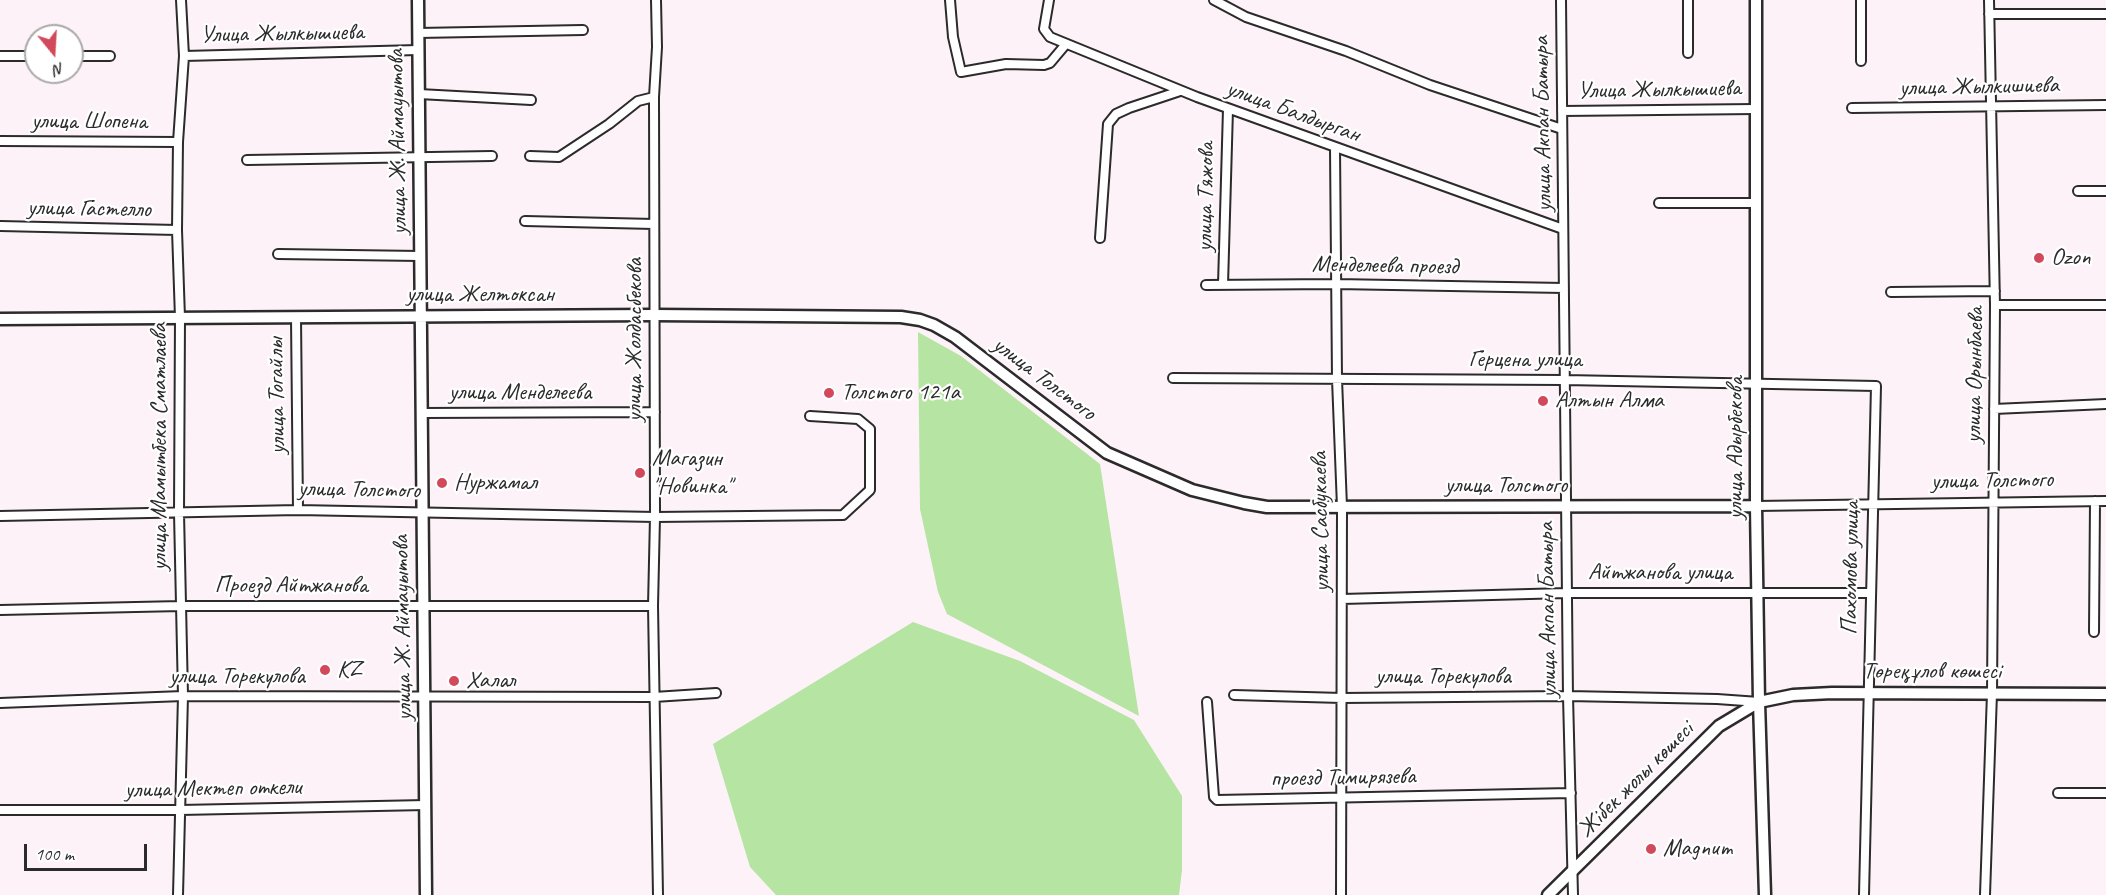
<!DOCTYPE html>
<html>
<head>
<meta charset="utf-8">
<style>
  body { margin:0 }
  #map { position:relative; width:2106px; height:895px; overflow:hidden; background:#fdf2f8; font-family:Caveat,sans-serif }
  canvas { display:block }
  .north { position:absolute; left:24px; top:24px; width:60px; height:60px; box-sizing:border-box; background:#fff; border:2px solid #aaa; border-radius:50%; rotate:162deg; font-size:16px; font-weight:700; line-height:24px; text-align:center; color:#2b2b2b }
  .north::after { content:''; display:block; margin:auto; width:21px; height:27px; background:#d1495b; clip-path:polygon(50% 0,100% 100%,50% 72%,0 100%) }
  .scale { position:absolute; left:24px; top:844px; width:123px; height:27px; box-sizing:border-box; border:3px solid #2b2b2b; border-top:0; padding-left:8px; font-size:18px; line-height:21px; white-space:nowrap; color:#2b2b2b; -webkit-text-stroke:4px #fff; paint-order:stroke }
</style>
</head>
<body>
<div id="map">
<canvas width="2106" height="895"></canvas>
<div class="north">N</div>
<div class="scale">100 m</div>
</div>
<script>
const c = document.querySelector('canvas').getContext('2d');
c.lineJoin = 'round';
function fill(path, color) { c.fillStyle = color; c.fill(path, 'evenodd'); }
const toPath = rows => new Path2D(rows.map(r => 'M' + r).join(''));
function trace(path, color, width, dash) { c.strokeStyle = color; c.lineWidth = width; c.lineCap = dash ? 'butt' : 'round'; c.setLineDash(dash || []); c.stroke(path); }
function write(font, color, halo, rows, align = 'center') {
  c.font = font + ' Caveat,sans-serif'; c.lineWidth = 4.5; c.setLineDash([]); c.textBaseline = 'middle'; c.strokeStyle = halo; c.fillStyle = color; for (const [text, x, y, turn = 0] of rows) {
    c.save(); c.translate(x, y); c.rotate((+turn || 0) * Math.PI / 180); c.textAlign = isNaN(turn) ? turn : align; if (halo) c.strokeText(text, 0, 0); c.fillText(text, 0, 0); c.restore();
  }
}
const green = toPath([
  [918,332,961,356,1100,464,1139,716,947,614,938,592,920,509],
  [913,622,1020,661,1134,720,1182,796,1182,870,1179,895,776,895,750,867,713,744]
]);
const street = toPath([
  [656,0,657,47,654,97,655,517,653,606,658,895],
  [950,0,953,37,961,72,1006,64,1044,65,1050,63,1066,44],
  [1049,0,1044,29,1050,37,1197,97,1563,229],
  [1214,0,1246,17,1346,51,1430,85,1562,129],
  [1561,0,1568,696,1573,895],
  [1989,14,2106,14],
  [418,33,583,30],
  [1688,53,1688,0],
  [0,56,36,56],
  [72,56,110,56],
  [184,56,418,50],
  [1861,61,1861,0],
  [419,94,531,100],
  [1852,108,2106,105],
  [1562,111,1756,109],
  [0,141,178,142],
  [1335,148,1337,379,1342,507,1341,895],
  [530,156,559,157,609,124,638,101,654,97],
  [247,160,492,156],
  [2078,191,2106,191],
  [1659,203,1756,203],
  [525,221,654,224],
  [0,226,177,230],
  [1100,238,1108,124,1116,114,1129,108,1180,91],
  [278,254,420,256],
  [1206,285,1336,284,1564,288],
  [1223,285,1228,109],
  [1891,292,1995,291],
  [1995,305,2106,305],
  [296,318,298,510],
  [1173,378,1565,380,1876,386,1864,895],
  [1994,409,2106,404],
  [422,413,655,412],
  [1756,506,2106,501],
  [0,516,298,510,655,517,843,515,870,490,870,429,858,419,810,416],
  [1342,599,1567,593,1870,593],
  [0,610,181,606,653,606],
  [2094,632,2095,501],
  [1234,695,1342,698,1568,696,1717,699,1759,702],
  [1207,702,1214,797,1217,800,1571,793],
  [0,703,183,696,654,697,716,693],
  [2058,793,2106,793],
  [0,810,180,810,426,805],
  [178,895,183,696,179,513,180,318,177,230,178,142,184,56,181,0],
  [1985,895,1992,693,1995,305,1989,0]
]);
const secondary = toPath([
  [418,0,426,895],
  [1756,0,1756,506,1759,702,1765,895],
  [0,319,654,315,901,317,920,320,934,325,955,337,1107,453,1192,490,1244,503,1267,507,1756,506],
  [1548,895,1719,726,1759,702,1793,695,1832,693,2106,694]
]);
const markers = [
  [2039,258,6,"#d1495b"],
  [829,393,6,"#d1495b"],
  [1543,401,6,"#d1495b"],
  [640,473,6,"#d1495b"],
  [442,483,6,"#d1495b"],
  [325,670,6,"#d1495b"],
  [454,681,6,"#d1495b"],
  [1651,849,6,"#d1495b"]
];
const streetNames = [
  ["Улица Жылкышиева",282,34,-1],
  ["улица Жылкишиева",1979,87,-1],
  ["Улица Жылкышиева",1659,90,-1],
  ["улица Балдырган",1293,112,20],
  ["улица Шопена",89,122],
  ["улица Акпан Батыра",1543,124,-91],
  ["улица Ж. Аймауытова",398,142,-91],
  ["улица Тяжова",1206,197,-89],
  ["улица Гастелло",89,209,1],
  ["Менделеева проезд",1385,266,1],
  ["улица Желтоксан",480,295],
  ["улица Жолдасбекова",635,340,-90],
  ["Герцена улица",1525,360],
  ["улица Орынбаева",1975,375,-89],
  ["улица Толстого",1044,379,37],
  ["улица Менделеева",520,393],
  ["улица Тогайлы",277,396,-91],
  ["улица Мамытбека Сматлаева",160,447,-90],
  ["улица Адырбекова",1736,448,-90],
  ["улица Толстого",1992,481,-1],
  ["улица Толстого",1506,486],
  ["улица Толстого",359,490,1],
  ["улица Сасбукаева",1321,522,-91],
  ["Пахомова улица",1851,568,-89],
  ["Айтжанова улица",1660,573],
  ["Проезд Айтжанова",291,586],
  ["улица Акпан Батыра",1548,610,-91],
  ["улица Ж. Аймауытова",403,628,-91],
  ["Төреқұлов көшесі",1932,672],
  ["улица Торекулова",237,677],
  ["улица Торекулова",1443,677],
  ["проезд Тимирязева",1343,778,-1],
  ["Жібек жолы көшесі",1636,780,-45],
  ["улица Мектеп откели",213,789,-1]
];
const poiNames = [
  ["Ozon",2051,258],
  ["Толстого 121а",841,393],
  ["Алтын Алма",1555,401],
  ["Магазин",652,459],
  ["\"Новинка\"",652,487],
  ["Нуржамал",454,483],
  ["KZ",337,670],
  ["Халал",466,681],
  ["Magnum",1663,849]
];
fill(green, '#b6e4a2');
trace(street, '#2b2b2b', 12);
trace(secondary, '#2b2b2b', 15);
trace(street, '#fff', 8);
trace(secondary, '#fff', 10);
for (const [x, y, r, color] of markers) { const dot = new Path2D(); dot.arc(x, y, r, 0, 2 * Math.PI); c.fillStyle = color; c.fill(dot); trace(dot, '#fff', 2); }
write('24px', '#2b2b2b', '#fff', streetNames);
write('24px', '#2b2b2b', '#fff', poiNames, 'left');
</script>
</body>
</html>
